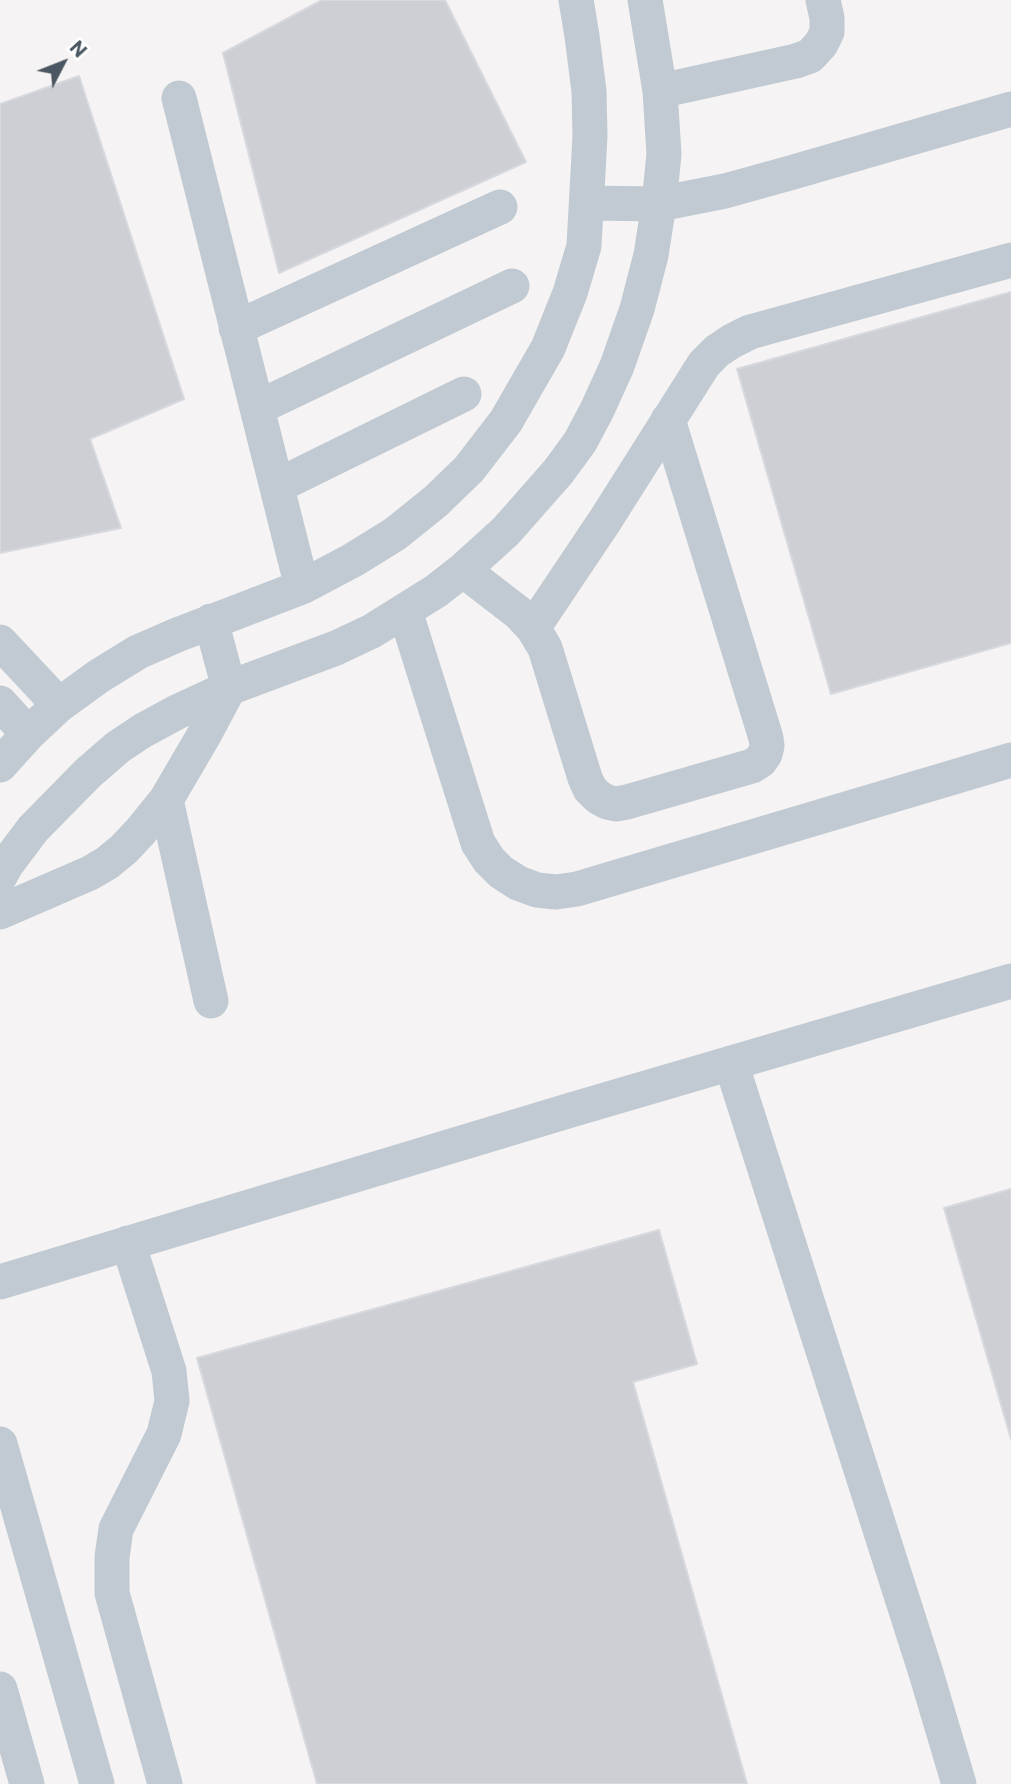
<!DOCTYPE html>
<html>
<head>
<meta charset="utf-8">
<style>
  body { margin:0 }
  #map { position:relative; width:1011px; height:1784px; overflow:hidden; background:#f5f3f3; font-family:Commissioner,sans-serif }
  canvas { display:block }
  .north { position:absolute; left:28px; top:28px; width:70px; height:70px; -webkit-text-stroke:5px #fff; paint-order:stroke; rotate:48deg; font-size:19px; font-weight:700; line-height:28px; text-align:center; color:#4a5661 }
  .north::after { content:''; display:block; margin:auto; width:24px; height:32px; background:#4a5661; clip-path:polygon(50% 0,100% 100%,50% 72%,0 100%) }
</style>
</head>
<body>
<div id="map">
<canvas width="1011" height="1784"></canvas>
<div class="north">N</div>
</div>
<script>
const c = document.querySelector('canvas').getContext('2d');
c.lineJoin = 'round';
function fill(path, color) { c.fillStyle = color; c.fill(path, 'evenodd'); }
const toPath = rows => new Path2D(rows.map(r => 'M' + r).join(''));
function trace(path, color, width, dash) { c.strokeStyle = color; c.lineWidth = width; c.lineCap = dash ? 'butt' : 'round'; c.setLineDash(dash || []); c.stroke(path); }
const building = toPath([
  [322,0,445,0,526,162,279,273,223,53,322,0],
  [79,76,184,399,90,439,121,528,0,553,0,104,79,76],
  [1011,292,1011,643,831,694,737,369,1011,292],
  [1011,1189,1011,1439,944,1208,1011,1189],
  [659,1230,697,1364,633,1382,747,1784,317,1784,197,1358,659,1230]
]);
const minor = toPath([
  [660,91,796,61,810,56,821,44,827,32,827,18,823,0],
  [179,98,302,587],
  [587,203,659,204,725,191,790,173,1011,109],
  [236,328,500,207],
  [257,408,512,286],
  [277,486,464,394],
  [463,570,520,614,533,628,545,648,585,778,590,789,598,797,607,802,616,804,627,802,752,766,760,761,765,754,767,746,766,738,668,420],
  [405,611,478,843,489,860,501,872,518,883,537,890,556,892,577,889,1011,760],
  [533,628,606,519,704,364,717,351,732,341,750,332,1011,260],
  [0,642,59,705],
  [0,703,28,734],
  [0,765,28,734,59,705,99,676,138,652,177,635,302,587,353,560,395,534,436,501,469,469,506,421,548,348,570,293,584,246,590,136,589,91,582,36,576,0],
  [166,800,211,1001],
  [0,876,6,865,33,829,88,773,118,747,142,731,177,712,229,688,336,648,372,631,436,591,463,570,506,531,558,472,580,442,597,410,617,366,637,309,651,255,659,204,664,154,660,91,645,0],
  [0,912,90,873,107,863,124,849,140,832,166,800,204,735,229,688,211,621],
  [731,1063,926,1673,959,1784],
  [128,1243,169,1371,172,1401,164,1434,116,1529,112,1557,112,1593,165,1784],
  [0,1282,571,1110,1011,981],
  [0,1444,97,1784],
  [0,1689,27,1784]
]);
fill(building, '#cdcfd5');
trace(building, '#d7d9de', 2);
trace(minor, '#c1cad2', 35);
</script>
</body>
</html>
